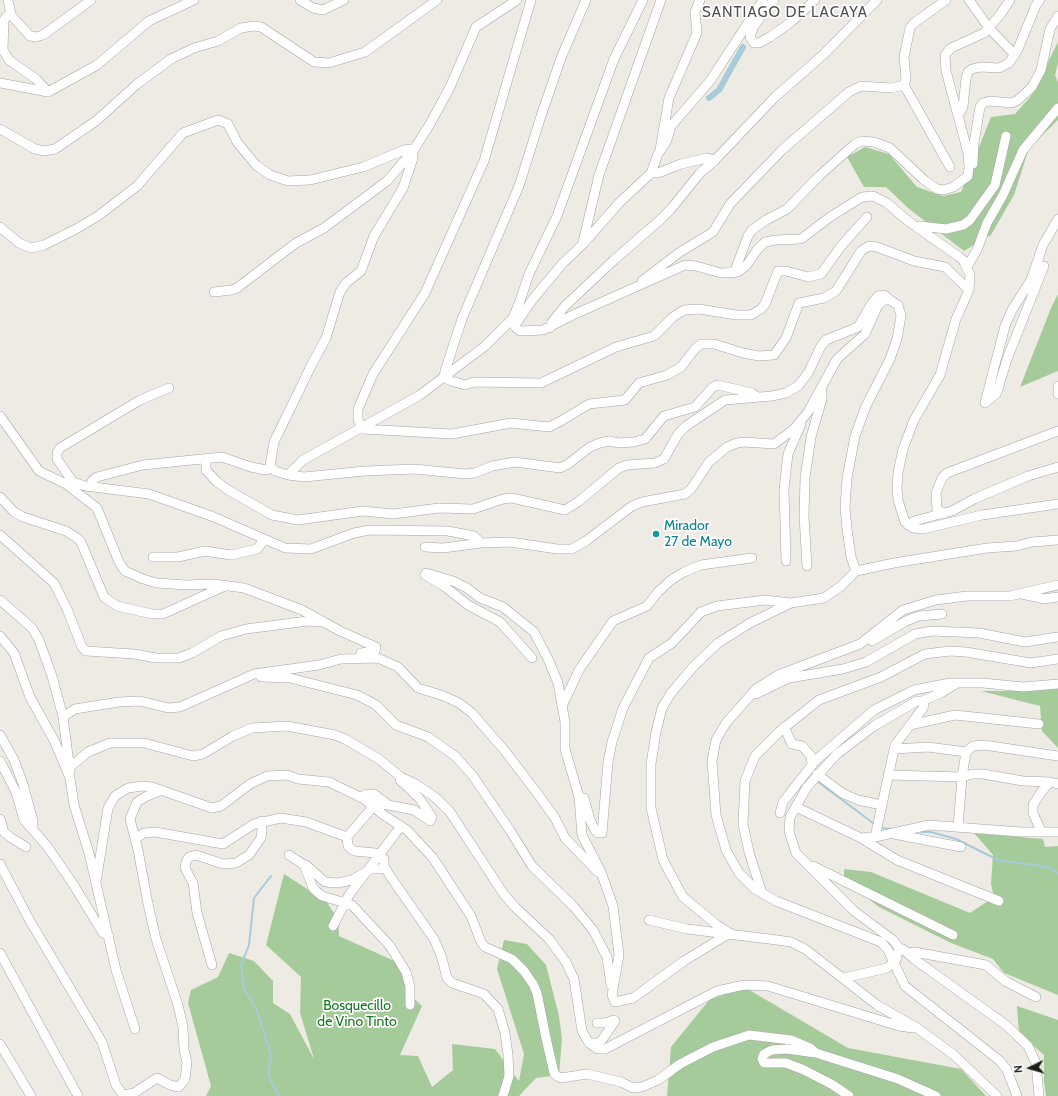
<!DOCTYPE html>
<html>
<head>
<meta charset="utf-8">
<style>
  body { margin:0 }
  #map { position:relative; width:1058px; height:1096px; overflow:hidden; background:#eeebe4; font-family:Cabin,sans-serif }
  canvas { display:block }
  .north { position:absolute; left:1010px; top:1048px; width:40px; height:40px; -webkit-text-stroke:3px #fff; paint-order:stroke; rotate:265deg; font-size:11px; font-weight:700; line-height:16px; text-align:center; color:#1d1d1d }
  .north::after { content:''; display:block; margin:auto; width:14px; height:18px; background:#1d1d1d; clip-path:polygon(50% 0,100% 100%,50% 72%,0 100%) }
</style>
</head>
<body>
<div id="map">
<canvas width="1058" height="1096"></canvas>
<div class="north">N</div>
</div>
<script>
const c = document.querySelector('canvas').getContext('2d');
c.lineJoin = 'round';
function fill(path, color) { c.fillStyle = color; c.fill(path, 'evenodd'); }
const toPath = rows => new Path2D(rows.map(r => 'M' + r).join(''));
function trace(path, color, width, dash) { c.strokeStyle = color; c.lineWidth = width; c.lineCap = dash ? 'butt' : 'round'; c.setLineDash(dash || []); c.stroke(path); }
function write(font, color, halo, rows, align = 'center') {
  c.font = font + ' Cabin,sans-serif'; c.lineWidth = 3.5; c.setLineDash([]); c.textBaseline = 'middle'; c.strokeStyle = halo; c.fillStyle = color; for (const [text, x, y, turn = 0] of rows) {
    c.save(); c.translate(x, y); c.rotate((+turn || 0) * Math.PI / 180); c.textAlign = isNaN(turn) ? turn : align; if (halo) c.strokeText(text, 0, 0); c.fillText(text, 0, 0); c.restore();
  }
}
const forest = toPath([
  [1058,42,1058,63,1055,75,1058,82,1058,120,1029,148,1014,195,991,235,964,251,908,208,886,187,864,187,847,157,865,147,889,154,917,187,943,196,961,192,991,117,1015,114,1031,96],
  [1058,294,1058,371,1020,387,1051,308],
  [1058,688,1058,748,1042,731,1040,706,981,691,1022,691],
  [974,833,1043,839,1045,847,1058,846,1058,995,1004,973,993,959,951,943,879,907,844,880,844,869,871,872,970,913,994,897,991,884,993,855],
  [284,874,326,901,338,919,339,936,410,968,406,991,422,1006,400,1055,418,1056,432,1087,453,1070,452,1044,495,1049,519,1081,524,1054,497,969,504,940,527,944,546,965,559,1016,562,1039,559,1075,536,1078,519,1096,206,1096,211,1086,188,1003,191,990,218,977,229,953,254,961,273,981,273,1003,290,1014,314,1059,300,1013,301,977,266,945],
  [746,988,848,1048,961,1069,986,1096,667,1096,671,1047,710,999],
  [1017,1006,1058,1020,1058,1096,1046,1096,1044,1081,1044,1055,1019,1033]
]);
const stream = toPath([
  [817,781,873,823],
  [880,828,891,829],
  [921,832,931,832,956,839,998,860,1047,867,1058,873],
  [271,876,254,898,249,945,241,965,244,989,256,1008,271,1055,268,1075,279,1096]
]);
const canal = toPath([
  [709,98,719,90,743,47]
]);
const minor = toPath([
  [8,0,11,15],
  [300,0,313,8,323,10,344,0],
  [531,0,484,161,425,293,373,374,358,409,358,420,363,429,452,434,511,423,549,427,561,421,589,404,625,400,639,383,667,375,681,367,695,349,701,344,714,344,743,353,759,356,774,355,786,338,799,303,824,298,836,291,861,251,869,246,877,247,914,261,945,267,969,290],
  [774,0,754,26,750,37,754,43,759,43,770,37,791,22,815,0],
  [969,0,989,28,1015,55],
  [0,83,48,92,97,65,149,21,194,0],
  [904,85,950,167],
  [48,92,36,79,9,60,3,50,4,20,7,16,11,15,30,36,36,37,43,35,91,0],
  [958,115,963,107,966,78,968,72,972,69,980,67,999,68,1009,63,1018,49,1036,5,1040,0],
  [0,129,35,149,44,151,55,149,96,121,137,84,171,59,194,48,218,41,241,28,254,26,261,27,314,62,329,63,365,52,437,0],
  [660,150,669,98,697,33,695,12,700,0],
  [973,164,974,143,980,107,983,103,990,101,1012,103,1018,100,1032,87,1041,70,1050,29,1058,16],
  [651,173,658,173,681,164,707,158,715,160],
  [0,227,19,243,31,248,44,245,76,229,98,216,137,186,183,133,218,120,228,124,237,142,256,165,270,175,288,181,310,180,363,167,404,150,411,149,413,158,403,188,374,236,361,271,346,283,340,292,326,338,312,364,274,442,270,466,275,471,288,475,304,477,365,471,415,469,465,474,475,473,492,466,515,462,560,468,568,464,590,447,600,443,609,441,619,443,634,442,645,439,664,416,695,407,713,387,718,385,752,393,757,397],
  [917,227,920,226,946,229,963,225,970,220,995,185,1006,136],
  [583,242,599,175,661,0],
  [1044,266,1007,359,998,389,996,394,985,403,1005,326,1012,310,1031,280,1043,245,1058,219],
  [967,267,977,250,987,223,1003,195,1023,150,1058,108],
  [734,273,748,236,752,230,766,220,787,209,819,176,855,144,862,141,874,142,890,148,924,180,937,189,944,190,953,187,968,176,969,167,968,153,946,71,945,55,951,48,984,33,1000,15,1010,0],
  [642,281,680,252,713,232,730,204,782,150,849,92,861,86,891,88,904,85,906,79,904,57,910,28,914,23,946,0],
  [214,292,232,290,237,288,296,243,324,228,387,181,413,151,430,124,450,87,476,27,517,0],
  [513,318,515,327,520,331,543,330,573,315,685,265,696,266,721,273,738,272,746,266,757,250,765,242,776,240,801,239,830,217,862,197,873,196,887,203,908,221,958,256,963,260,970,275,969,290,956,319,940,375,914,420,903,449,898,473,897,487,898,500,905,522,913,528,923,529,982,515,1058,504],
  [515,325,533,299,563,263,583,244,619,203,651,173,658,154,667,140,671,126,710,81,763,0],
  [550,328,552,322,565,306,614,260,660,220,671,209,700,173,715,160,775,97,823,55,877,0],
  [444,377,451,381,465,385,474,382,541,383,616,347,654,336,673,317,684,310,699,309,736,315,751,315,761,309,765,304,778,271,786,271,808,277,821,274,842,245,867,217],
  [444,377,445,371,462,319,519,186,541,116,561,58,586,0],
  [1058,386,1058,394],
  [169,388,140,400,60,448,57,453,57,459,73,482,85,486,149,494,214,517,285,548,311,549,354,533,370,530,448,531,474,536,481,543],
  [0,416,39,471,66,484,97,508,119,562,125,571,143,579,157,583,186,585,213,584,244,588,302,610,340,631,376,647,375,651,361,653],
  [206,459,206,470,217,482,228,490,272,515,298,520,363,511,393,514,439,508,473,509,503,499,512,498,565,510,578,502,619,468,627,465,655,463,664,459,678,434,686,426,725,400,772,396,786,393,798,386,808,373,821,346,826,340,858,327,872,303,878,296,884,295,889,299],
  [288,475,303,460,420,395,485,346,513,318,520,301,529,274,557,216,614,59,643,0],
  [91,486,92,481,97,477,143,465,222,457,251,467,266,470,271,468],
  [0,497,14,512,23,517,66,531,77,538,81,542,104,597,117,606,152,614,163,614,225,586],
  [944,514,937,509,936,493,942,478,947,473,1058,431],
  [908,525,914,521,952,511,974,499,1028,476,1058,467],
  [0,535,54,583,67,609,82,647,86,651,134,654,156,658,179,658,192,653,221,636,246,629,308,621,324,622],
  [425,547,443,548,481,543,510,542,557,549,572,549,586,541,632,506,642,502,685,494,691,489,709,462,727,447,737,443,744,442,774,444,794,429,808,412,837,359,865,334,878,305,884,300,890,300,898,305,901,316,897,339,890,359,866,406,855,436,847,478,845,507,847,529,851,557,856,571],
  [153,557,178,557,205,551,231,555,257,549,264,540],
  [786,561,784,489,788,454,801,424],
  [807,566,804,516,805,478,811,437,822,399,822,392],
  [1022,594,1044,599,1058,597],
  [0,600,32,628,39,640,52,676,63,717,70,771],
  [0,636,14,653,30,697,55,742,70,778,74,805,89,853,116,970,135,1029],
  [872,641,906,621,919,616,942,614],
  [532,658,500,622,468,605,444,586,425,575,426,573,453,581,467,588,480,598,503,607,534,632,549,661,558,683,565,722,565,749,579,797,582,835,601,872,613,906,619,955,612,995,615,1002,633,998,684,961,730,933,717,925,683,897,663,860,651,808,651,764,656,732,662,708,671,693,693,667,718,643,750,623,791,603],
  [261,677,290,678,357,695,376,705,396,725,428,737,455,756,473,776,511,832,532,866,574,907,593,930,607,957,611,985],
  [756,694,789,678,843,669,866,662,915,634,932,631,979,633,1025,642,1058,637],
  [922,701,941,693,956,684],
  [562,706,579,670,613,621,647,606,658,592,671,580,684,572,701,565,752,558],
  [63,717,75,709,119,702,140,701,168,708,180,707,254,674,319,665,341,659,378,658,398,667,418,688,444,696,459,703,472,713,505,751,537,793,555,818,565,838,598,872],
  [910,725,955,715,1039,724],
  [784,727,792,744,802,746,811,756,812,764],
  [0,735,14,760,23,784,33,821,33,829],
  [894,749,928,747,966,752,973,746,984,745,1058,756],
  [0,761,16,792,24,820,47,846,73,884,103,933,109,936],
  [70,767,88,752,110,743,144,743,193,756,203,754,233,736,252,728,287,726,335,735,345,739,379,759,402,778],
  [817,774,842,793,858,800,882,805],
  [888,775,962,777,973,774,983,774,1023,781,1050,782,1058,784],
  [360,797,367,794,374,794,386,803],
  [584,798,590,820,595,830,598,833,602,833,608,762,612,742,623,708,649,658,672,643,701,612,717,606,765,600,791,603,824,598,841,586,856,571,894,563,987,548,1017,546,1032,542,1058,540],
  [367,801,414,810,430,821,432,817,419,798,400,780,403,778,416,784,436,798,450,812,503,893,515,907,549,939,566,962,574,979,582,1031,589,1043,598,1043,602,1040,615,1021,614,1020,605,1023,597,1023],
  [373,807,347,837,348,846,354,851,375,853,384,859,384,866,390,876,434,939,441,955,447,978,452,983,484,994,498,1009,505,1033,508,1055,509,1076,503,1096],
  [796,807,861,838,875,837,929,825,1021,832,1058,832],
  [780,813,783,802,816,760,874,710,914,690,950,683,983,683,1023,687,1058,684],
  [0,819,4,832,10,837,26,847],
  [958,827,962,777,966,752],
  [1041,831,1033,813,1033,805,1042,791,1050,782],
  [894,834,961,847],
  [861,838,897,860,999,901],
  [135,839,144,833,155,832,223,844,254,824,281,818,306,822,347,837],
  [289,855,304,865,313,888,317,892,322,896,352,905,390,946,406,972,410,987,410,1005],
  [0,864,30,921,102,1042,116,1085,123,1095,134,1093,157,1078,170,1085,179,1087,185,1079,187,1063,184,1049,183,1027,178,1005,156,939,148,904,138,850,130,819,137,802,147,796,162,790],
  [306,865,325,882,338,883,352,880,371,869,381,869,384,866],
  [813,866,953,935],
  [96,882,108,808,115,796,128,788,143,786,152,787,212,808,221,806,250,784,267,776,287,775,298,779,329,782,364,799,385,816,407,830,433,858,471,916,481,942,485,947,512,959,524,971,533,984,537,993,546,1038,554,1073,557,1076,561,1078,587,1074,621,1082,633,1088,642,1087,658,1080,680,1064,713,1047,749,1035,791,1040,810,1048,816,1053],
  [762,893,749,852,743,824,745,781,755,756,780,731,819,700,881,677,925,654,950,651,966,652,1031,663,1058,659],
  [649,920,687,929,777,940,791,942,805,949,877,1005,917,1028,954,1055,997,1096],
  [333,926,349,895,401,826],
  [899,948,903,949,914,959,1006,1025,1028,1046,1036,1063,1039,1096],
  [0,953,78,1096],
  [908,953,914,952,986,965,1005,981,1036,997],
  [212,965,197,913,193,883,185,868,186,862,189,857,196,855,223,864,236,863,249,855,261,838,262,830,261,821],
  [844,978,887,968,896,960,899,948,893,940,854,911,796,853,789,831,790,817,807,787,837,754,874,726,917,701,922,701,924,705,923,708,895,745,875,837],
  [589,1043,598,1049,605,1049,717,991,744,985,768,986,899,1026,913,1028],
  [0,1044,31,1096],
  [849,1096,833,1085,804,1070,786,1063,764,1063,762,1059,764,1054,772,1050,786,1049,816,1053,898,1079,936,1096],
  [1017,1096,1007,1070,1000,1061,905,986,888,950,881,942,776,901,755,889,739,873,726,850,716,815,712,761,716,740,726,723,756,689,778,675,860,644,903,610,936,600,967,596,1010,596,1058,585]
]);
const markers = [
  [656,534,4,"#0f9aa8"]
];
const cultureNames = [
  ["Mirador",664,526],
  ["27 de Mayo",664,542]
];
const parkNames = [
  ["Bosquecillo",357,1006],
  ["de Vino Tinto",357,1022]
];
const neighbourhoodNames = [
  ["SANTIAGO DE LACAYA",785,13]
];
fill(forest, '#a6cb9a');
trace(stream, '#a6cbda', 2);
trace(canal, '#a6cbda', 6);
trace(minor, '#a4a4a4', 10);
trace(minor, '#fff', 9);
for (const [x, y, r, color] of markers) { const dot = new Path2D(); dot.arc(x, y, r, 0, 2 * Math.PI); c.fillStyle = color; c.fill(dot); trace(dot, '#fff', 1.5); }
write('14px', '#0d838f', '#fff', cultureNames, 'left');
write('14px', '#11761f', '#fff', parkNames);
c.letterSpacing = '1px';
write('15px', '#505050', '#fff', neighbourhoodNames);
c.letterSpacing = '0px';
</script>
</body>
</html>
